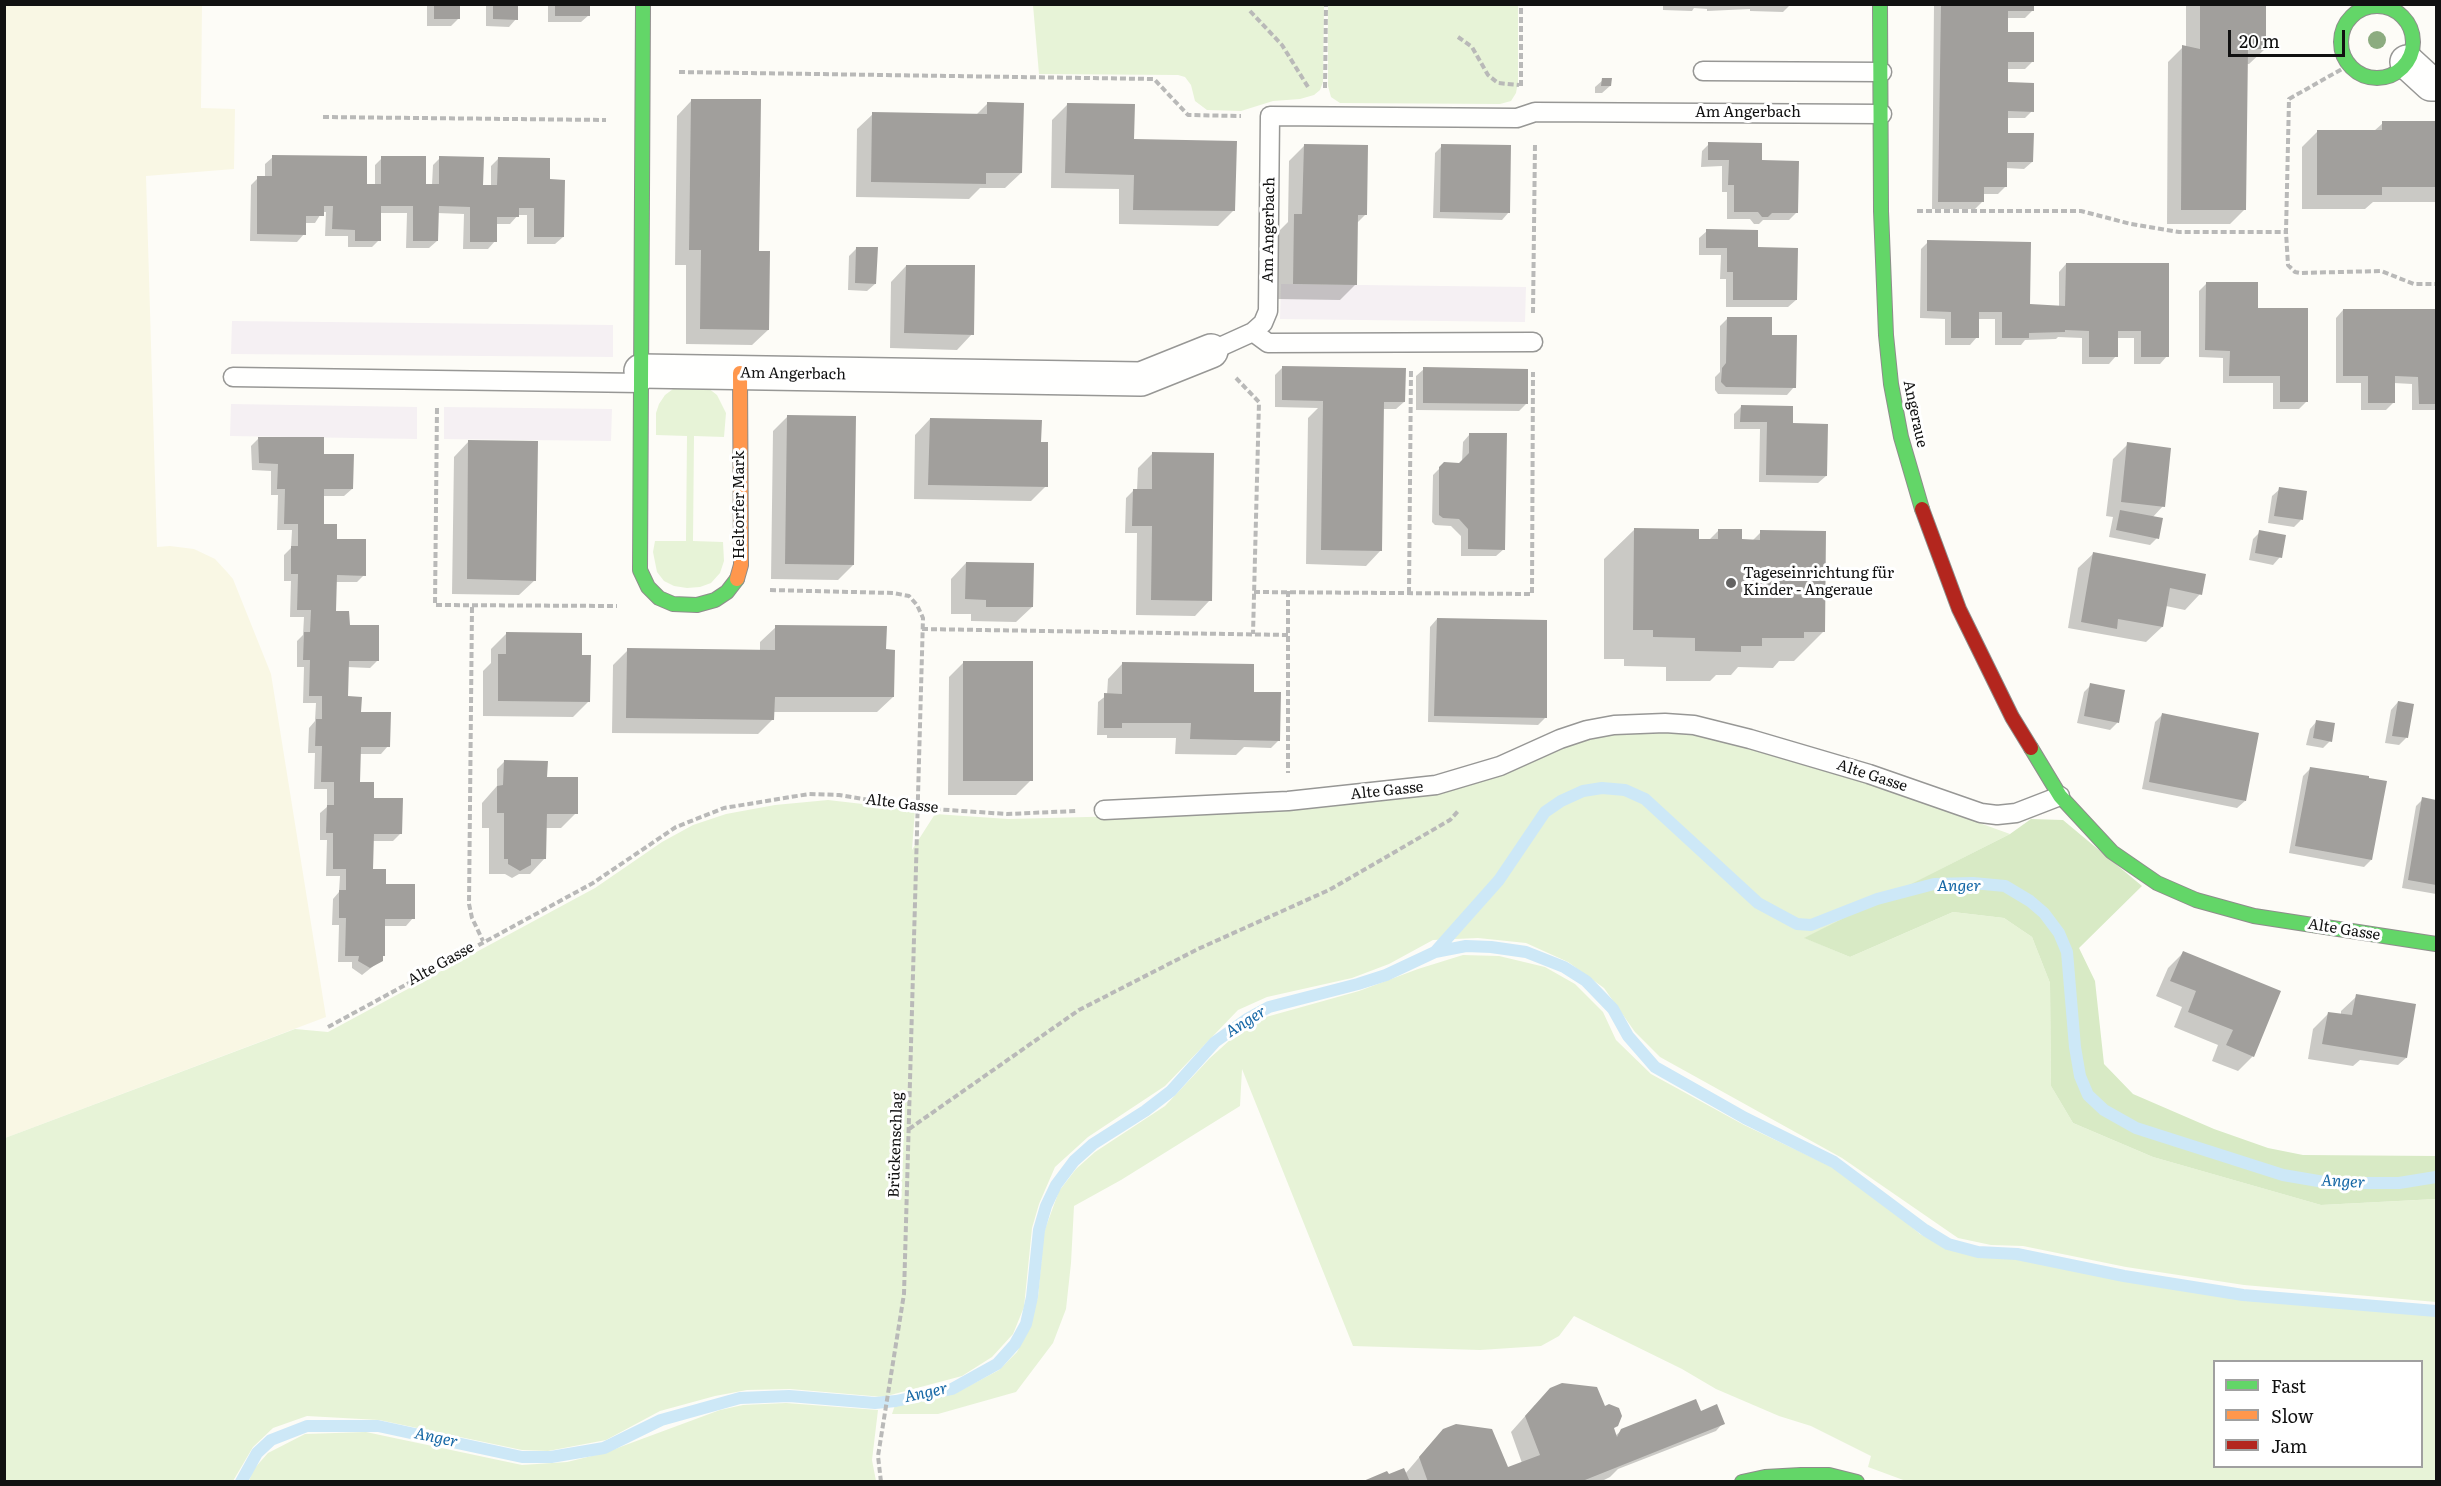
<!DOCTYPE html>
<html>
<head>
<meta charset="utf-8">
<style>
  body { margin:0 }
  #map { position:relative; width:2441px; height:1486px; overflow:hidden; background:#fdfcf7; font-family:Literata,serif }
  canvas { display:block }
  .frame { position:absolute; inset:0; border:6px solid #111; pointer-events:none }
  .legend { position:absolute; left:2213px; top:1360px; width:210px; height:108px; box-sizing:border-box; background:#fff; border:2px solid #a0a0a0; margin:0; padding:8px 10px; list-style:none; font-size:18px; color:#111 }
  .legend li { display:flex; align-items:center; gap:12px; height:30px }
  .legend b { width:30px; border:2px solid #a0a0a0 }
  .scale { position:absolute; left:2228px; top:30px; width:117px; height:27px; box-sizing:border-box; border:3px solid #111; border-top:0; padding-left:8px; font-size:18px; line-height:21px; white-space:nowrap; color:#111; -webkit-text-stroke:4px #fff; paint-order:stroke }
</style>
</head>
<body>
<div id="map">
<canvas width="2441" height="1486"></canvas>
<div class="frame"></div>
<ul class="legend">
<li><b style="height:8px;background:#63d668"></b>Fast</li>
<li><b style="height:8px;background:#ff974d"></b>Slow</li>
<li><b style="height:8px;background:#b3261e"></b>Jam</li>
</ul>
<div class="scale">20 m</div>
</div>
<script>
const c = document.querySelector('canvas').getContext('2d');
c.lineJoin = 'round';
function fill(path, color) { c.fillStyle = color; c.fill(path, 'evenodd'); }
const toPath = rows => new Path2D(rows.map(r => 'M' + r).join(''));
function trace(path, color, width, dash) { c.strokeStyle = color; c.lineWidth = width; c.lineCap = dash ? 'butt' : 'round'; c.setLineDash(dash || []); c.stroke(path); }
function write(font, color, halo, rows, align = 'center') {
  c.font = font + ' Literata,serif'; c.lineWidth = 6; c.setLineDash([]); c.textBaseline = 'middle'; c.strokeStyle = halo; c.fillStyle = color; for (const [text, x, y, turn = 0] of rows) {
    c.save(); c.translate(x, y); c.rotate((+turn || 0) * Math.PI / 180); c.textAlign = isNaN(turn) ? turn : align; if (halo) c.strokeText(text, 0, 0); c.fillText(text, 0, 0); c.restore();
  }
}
const industrial = toPath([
  [1281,284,1526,287,1525,322,1280,319],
  [232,321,613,325,613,357,231,354],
  [231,404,417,407,417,439,230,436],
  [444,407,612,409,611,441,444,439]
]);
const farmland = toPath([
  [5,5,202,5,201,108,235,109,234,169,146,176,157,547,170,546,194,549,215,559,227,572,233,579,271,674,326,1017,5,1138]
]);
const green = toPath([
  [1033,5,1324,5,1323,82,1320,90,1314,95,1300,99,1273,101,1241,111,1207,110,1195,101,1191,85,1185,77,1178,75,1039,74],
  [1328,5,1518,5,1518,82,1516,93,1511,101,1500,104,1340,103,1331,97,1328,86],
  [687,385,708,388,717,395,726,413,724,437,694,436,693,541,723,542,724,561,720,573,711,583,700,587,687,588,674,586,664,581,657,572,653,552,655,541,686,541,687,436,656,435,656,413,659,404,665,395,673,389],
  [1616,731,1692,733,1747,747,1866,782,2010,834,1805,938,1850,957,1953,912,2004,918,2032,937,2050,983,2051,1086,2073,1123,2153,1157,2321,1205,2436,1199,2436,1302,2244,1285,2126,1267,2023,1246,1991,1245,1958,1238,1842,1158,1660,1057,1635,1032,1604,988,1568,962,1526,943,1478,938,1433,940,1389,964,1352,978,1267,997,1238,1010,1165,1086,1088,1137,1055,1167,1039,1204,1032,1228,1024,1307,1013,1334,992,1357,962,1376,883,1397,790,1389,747,1390,715,1396,660,1411,606,1440,548,1451,522,1450,379,1420,307,1416,273,1428,253,1447,233,1481,5,1482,5,1138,295,1029,328,1032,595,888,662,842,693,825,726,814,775,805,828,800,915,810,912,850,935,814,1008,819,1126,816,1406,798,1438,792,1562,746],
  [1463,955,1499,956,1545,967,1575,984,1603,1012,1616,1040,1651,1074,1744,1125,1830,1166,1869,1191,1920,1234,1947,1248,1974,1256,2013,1258,2124,1280,2242,1299,2436,1316,2436,1481,1906,1481,1868,1467,1871,1456,1811,1426,1779,1416,1716,1389,1682,1369,1574,1316,1559,1336,1541,1346,1480,1350,1353,1346,1242,1069,1240,1106,1121,1180,1074,1206,1071,1263,1066,1309,1053,1343,1016,1392,938,1414,892,1414,895,1405,954,1394,999,1370,1017,1352,1029,1328,1038,1297,1044,1232,1059,1191,1076,1169,1095,1152,1165,1106,1210,1058,1241,1030,1266,1017,1359,991,1418,969],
  [2214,1362,2422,1362,2422,1466,2214,1466],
  [786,1403,878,1410,872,1460,876,1481,249,1481,253,1470,268,1453,305,1434,366,1432,522,1465,567,1462,604,1453,720,1410,743,1405]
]);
const forest = toPath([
  [2031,819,2063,820,2142,886,2079,948,2095,981,2104,1064,2133,1094,2214,1129,2268,1148,2303,1155,2436,1156,2436,1199,2321,1205,2153,1157,2073,1123,2051,1086,2050,983,2032,937,2004,918,1953,912,1850,957,1804,938,2010,834]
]);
const shadow = toPath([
  [310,4,394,4,393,5],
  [427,4,458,4,458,19,451,26,427,26],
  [486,4,516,4,516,19,509,27,486,26],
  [548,4,589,4,589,15,581,22,548,22],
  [1663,4,1791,4,1783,12,1750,11,1750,9,1707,11,1707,9,1694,8,1692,11,1663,10],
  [1934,4,2033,4,2033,10,2025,18,2007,18,2007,33,2032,62,2025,69,2006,69,2006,84,2032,111,2025,118,2006,118,2006,134,2032,162,2024,169,2006,168,2006,186,1998,194,1982,194,1982,202,1975,209,1932,209],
  [2186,4,2265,4,2265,49,2249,64,2246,64,2245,209,2230,224,2167,224,2168,62,2183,47,2186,48],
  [1603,80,1610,86,1602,93,1595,93,1595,87],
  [692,100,757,253,768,330,752,345,686,344,686,265,675,265,677,116],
  [988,103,1021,173,1005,188,980,188,969,199,856,197,857,129,873,114,976,115],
  [1067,105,1133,141,1234,210,1218,226,1119,224,1119,189,1051,188,1052,120],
  [2383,123,2436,123,2436,202,2373,202,2365,209,2302,209,2302,147,2318,131,2374,131],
  [1709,144,1760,162,1796,213,1789,220,1763,220,1759,224,1754,224,1750,219,1727,219,1727,192,1722,192,1722,166,1701,167,1702,151],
  [1304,146,1365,215,1357,223,1356,284,1340,300,1278,299,1279,231,1288,222,1289,161],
  [1442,146,1509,212,1502,220,1433,218,1435,153],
  [273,157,365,185,375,185,375,165,382,158,425,185,432,185,433,165,440,158,482,186,491,186,491,166,498,159,549,181,563,237,555,244,527,244,527,215,518,215,510,224,495,224,495,241,488,249,463,249,464,214,437,213,437,241,429,248,406,248,407,213,379,213,379,240,372,247,348,247,348,236,325,236,326,212,322,212,315,223,305,223,304,234,297,242,250,241,251,185,258,178,265,178,265,164],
  [1707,231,1756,249,1796,300,1788,307,1726,307,1726,279,1720,279,1721,255,1699,255,1699,238],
  [1928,242,2028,306,2059,307,2059,272,2066,264,2167,264,2167,356,2160,364,2134,364,2134,338,2116,338,2116,356,2109,364,2082,364,2082,338,2058,337,2056,339,2025,340,2021,345,1995,345,1995,319,1977,319,1977,337,1970,345,1945,345,1945,319,1920,318,1921,249],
  [856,249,875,284,867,291,848,290,849,256],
  [906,266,972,334,957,350,890,348,891,282],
  [2206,284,2256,310,2306,402,2299,409,2273,409,2273,383,2223,383,2223,358,2199,357,2199,291],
  [2343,310,2436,311,2436,410,2412,410,2412,384,2394,383,2394,402,2386,410,2361,410,2361,383,2336,383,2336,318],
  [1727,319,1770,336,1794,387,1787,395,1718,394,1715,390,1715,377,1720,372,1720,326],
  [1283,367,1404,402,1396,409,1383,409,1381,550,1366,566,1306,564,1308,418,1318,408,1275,407,1275,375],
  [1424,369,1526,404,1519,411,1416,410,1416,376],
  [1742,406,1791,424,1826,476,1818,483,1759,482,1760,429,1734,429,1734,414],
  [788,416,853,565,838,580,771,579,773,431],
  [930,419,1040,443,1046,486,1031,501,914,499,915,435],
  [1470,434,1504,549,1496,556,1461,556,1461,536,1451,526,1435,525,1432,522,1433,475,1444,464,1460,464,1462,462,1463,442],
  [259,438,323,456,352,489,344,496,322,496,322,526,364,575,357,582,335,582,335,612,377,661,370,668,347,667,346,698,388,746,381,754,359,754,359,784,401,833,393,841,372,841,371,870,413,918,406,926,384,926,381,960,362,975,352,968,352,962,338,962,339,925,332,925,333,899,339,892,340,876,326,876,327,840,320,840,320,813,327,807,327,789,314,789,315,753,308,753,309,728,315,721,316,703,303,703,304,667,297,667,297,641,303,635,304,617,290,617,291,581,284,581,284,555,291,548,292,530,277,530,278,495,271,495,271,471,252,470,251,446],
  [469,441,535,580,519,595,452,594,454,457],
  [2128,444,2163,506,2152,518,2157,538,2150,545,2109,537,2113,517,2106,516,2113,459],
  [1153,453,1210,600,1195,616,1136,615,1137,533,1125,533,1126,498,1133,491,1137,491,1138,468],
  [2280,489,2301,520,2294,527,2268,523,2272,496],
  [1634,530,1698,541,1708,541,1719,530,1741,541,1752,541,1761,532,1824,631,1794,661,1779,661,1773,668,1738,667,1731,675,1716,675,1710,681,1666,681,1666,667,1624,666,1624,659,1604,659,1604,559],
  [2260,532,2280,557,2273,565,2249,560,2253,539],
  [2094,553,2200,594,2185,610,2166,606,2162,627,2146,642,2068,628,2078,568],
  [966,563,1032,607,1016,622,971,621,971,614,951,614,951,579],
  [1437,619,1545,718,1538,725,1428,722,1430,627],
  [776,627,885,651,893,697,877,712,773,712,773,719,758,734,612,733,613,665,628,650,760,651,760,642],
  [507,633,580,656,589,701,573,717,483,716,483,671,491,663,491,649],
  [964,662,1031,780,1016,795,948,795,949,677],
  [1123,663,1252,695,1279,740,1271,748,1244,747,1236,755,1175,754,1176,738,1107,738,1107,735,1097,735,1098,702,1107,695,1108,679],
  [2091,685,2123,691,2117,723,2110,730,2077,723,2084,692],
  [2398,702,2406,738,2399,745,2385,743,2391,710],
  [2162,715,2245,801,2237,808,2142,789,2155,722],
  [2317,721,2330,741,2323,748,2306,745,2310,729],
  [504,762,546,779,576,813,561,828,545,828,545,858,530,874,519,874,512,878,505,874,489,874,489,828,482,828,482,803,497,786,497,769],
  [2310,769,2371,860,2364,867,2289,853,2303,776],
  [2423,799,2436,801,2436,894,2402,888,2416,806],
  [2183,953,2253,1056,2238,1071,2212,1061,2218,1045,2174,1027,2182,1007,2156,996,2168,968],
  [2357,996,2406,1058,2398,1065,2360,1060,2353,1066,2308,1059,2313,1029,2329,1013,2341,1015,2341,1011],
  [1535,1405,1613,1429,1615,1436,1622,1430,1700,1413,1723,1423,1716,1431,1618,1469,1610,1477,1600,1482,1365,1482,1405,1474,1428,1447,1507,1470,1522,1463,1511,1432]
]);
const stream = toPath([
  [1435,952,1499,880,1545,812,1561,801,1583,791,1602,788,1625,790,1645,799,1758,903,1797,924,1811,925,1877,899,1934,884,1973,883,2005,886,2030,901,2044,913,2059,933,2067,952,2075,1047,2080,1076,2088,1095,2104,1110,2136,1128,2283,1175,2330,1183,2399,1183,2436,1177],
  [241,1482,257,1453,271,1440,307,1426,378,1426,522,1457,551,1457,604,1448,661,1420,740,1398,789,1396,875,1403,896,1401,952,1389,997,1364,1015,1344,1026,1324,1032,1297,1039,1230,1046,1206,1056,1185,1074,1161,1093,1144,1145,1111,1171,1091,1215,1042,1247,1019,1269,1007,1358,984,1386,975,1435,952,1466,946,1491,947,1526,952,1564,967,1586,981,1613,1009,1628,1036,1655,1067,1745,1118,1834,1162,1925,1230,1948,1244,1978,1252,2017,1254,2124,1276,2243,1295,2436,1311]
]);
const building = toPath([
  [434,4,460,4,460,19,434,19],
  [493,4,518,4,518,20,493,19],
  [555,4,590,4,590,16,555,16],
  [1941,4,2034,4,2034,11,2008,11,2008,32,2034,32,2034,62,2008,62,2008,82,2034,83,2034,112,2008,111,2008,133,2034,133,2033,162,2007,162,2007,187,1984,187,1984,202,1938,202],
  [2200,4,2266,4,2266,49,2248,49,2246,210,2181,210,2182,45,2200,49],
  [1602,78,1612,78,1611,86,1601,86],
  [691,99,761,99,759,251,770,251,769,330,700,329,701,250,689,250],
  [987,102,1024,103,1022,173,986,173,986,184,871,182,872,112,987,114],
  [1067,103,1135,104,1134,139,1237,141,1235,211,1133,210,1134,175,1065,173],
  [2382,121,2436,121,2436,187,2382,187,2382,195,2317,195,2317,130,2382,130],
  [1708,142,1762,143,1762,160,1799,161,1798,213,1772,213,1768,217,1762,217,1758,212,1734,212,1734,185,1728,185,1729,160,1708,160],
  [1304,144,1368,145,1367,215,1358,215,1357,285,1293,284,1294,214,1302,214],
  [1441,144,1511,145,1510,213,1440,212],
  [272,155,367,156,367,184,381,184,381,156,426,156,426,184,439,184,439,156,484,157,483,185,497,185,498,157,550,158,550,179,565,180,564,237,534,237,534,208,519,208,519,217,497,217,497,242,470,242,470,207,439,206,438,241,413,241,413,206,381,206,381,241,355,241,355,230,332,229,333,206,324,206,324,216,306,216,306,235,257,234,257,176,272,176],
  [1706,229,1758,230,1758,247,1798,248,1797,300,1733,300,1733,272,1727,272,1727,248,1706,248],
  [1927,240,2031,242,2030,304,2065,306,2066,263,2169,263,2169,357,2141,357,2141,331,2118,331,2118,357,2089,357,2089,331,2065,330,2065,332,2029,333,2029,338,2002,338,2002,312,1979,312,1979,338,1951,338,1951,312,1927,311],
  [856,247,878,247,876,284,855,283],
  [906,265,975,265,974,335,904,333],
  [2206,282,2258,282,2258,308,2308,308,2308,402,2280,402,2280,376,2229,376,2230,351,2205,350],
  [2343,309,2436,309,2436,404,2419,404,2418,377,2395,376,2395,403,2368,403,2368,376,2343,376],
  [1727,317,1772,317,1772,335,1797,335,1796,388,1726,387,1721,382,1722,368,1726,363],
  [1282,366,1406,368,1405,402,1384,402,1382,551,1321,550,1323,401,1282,400],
  [1423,367,1528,369,1528,404,1423,403],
  [1741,405,1793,406,1793,423,1828,424,1827,476,1766,475,1767,422,1740,422],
  [787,415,856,416,854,565,785,564],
  [930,418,1042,420,1041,442,1048,442,1048,487,928,485],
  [1469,433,1507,433,1505,550,1468,549,1468,529,1459,519,1443,518,1439,515,1439,467,1444,462,1459,463,1469,453],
  [258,437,324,437,324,454,354,454,353,489,324,489,324,524,337,524,337,539,366,539,366,576,337,575,336,611,349,611,350,625,379,625,379,661,349,661,348,696,362,697,361,712,391,712,390,747,361,747,360,782,374,782,374,798,403,798,402,834,374,834,373,869,386,869,386,884,415,884,415,919,385,919,385,956,383,956,383,961,370,968,358,961,359,956,345,956,346,918,339,918,339,890,346,890,346,869,333,869,333,833,326,833,327,805,334,805,334,782,321,782,322,746,315,746,316,719,322,719,322,696,309,696,310,660,303,660,304,632,310,632,311,610,297,610,298,574,291,574,291,546,298,546,298,524,284,524,285,489,277,489,278,464,259,463],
  [468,440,538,441,536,581,467,579],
  [2127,442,2171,448,2165,507,2121,502],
  [1152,452,1214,453,1212,601,1151,600,1152,526,1132,526,1133,489,1152,489],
  [2279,487,2307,491,2303,520,2274,516],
  [2120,510,2163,518,2159,539,2116,530],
  [1634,528,1699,529,1699,539,1718,539,1718,529,1742,529,1742,539,1760,540,1760,530,1826,531,1825,632,1804,632,1804,638,1762,638,1762,646,1741,646,1741,652,1695,651,1695,638,1653,637,1653,630,1633,630],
  [2259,530,2286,535,2282,558,2255,553],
  [2093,552,2206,574,2202,595,2170,588,2163,627,2118,619,2117,629,2081,622],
  [966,562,1034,563,1033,607,986,607,986,600,965,599],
  [1437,618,1547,620,1547,718,1434,716],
  [775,625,887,626,886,649,895,650,894,697,775,697,774,720,626,718,627,648,775,650],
  [506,632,582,633,582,655,591,655,590,702,498,701,498,654,506,654],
  [963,661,1033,661,1033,781,963,781],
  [1122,662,1254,664,1254,692,1281,692,1280,741,1190,739,1191,723,1122,723,1122,728,1104,728,1104,693,1122,694],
  [2090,683,2125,690,2119,723,2084,716],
  [2398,701,2414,704,2408,738,2392,736],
  [2162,713,2259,733,2246,801,2149,782],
  [2316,720,2335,723,2332,742,2313,738],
  [504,760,548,761,547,777,578,777,578,814,547,814,546,859,531,859,531,865,520,871,508,864,508,859,504,859,504,813,497,813,497,786,503,785],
  [2310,767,2369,776,2369,778,2387,781,2372,860,2295,846],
  [2422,797,2436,800,2436,885,2408,880],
  [2183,951,2281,991,2254,1057,2226,1045,2233,1030,2188,1012,2196,991,2170,981],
  [2356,994,2416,1004,2407,1058,2322,1044,2328,1012,2352,1015],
  [1562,1383,1597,1387,1605,1406,1609,1404,1619,1408,1622,1416,1618,1426,1614,1428,1617,1437,1621,1429,1696,1399,1701,1411,1717,1404,1725,1424,1580,1482,1428,1482,1419,1457,1443,1429,1456,1424,1492,1429,1508,1467,1540,1455,1525,1416,1550,1388],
  [1404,1468,1410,1482,1361,1482,1387,1471,1389,1474]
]);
const path = toPath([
  [1250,11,1282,45,1308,87],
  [1458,37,1472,47,1488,75,1498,83,1519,85],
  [2349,65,2289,99,2286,232,2288,265,2295,272,2300,273,2381,271,2414,284,2436,284],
  [679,72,1154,79,1188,115,1241,116],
  [1521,86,1521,4],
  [1325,88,1326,4],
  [323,117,606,120],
  [1917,211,2081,211,2131,224,2179,232,2286,232],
  [1533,313,1535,144],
  [1236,378,1259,402,1253,634],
  [437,408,435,605,617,606],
  [770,590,893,593,909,596,917,605,923,618,904,1294,878,1456,881,1482],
  [1288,591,1288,773],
  [1254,592,1532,594,1533,372],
  [1409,593,1411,370],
  [472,607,469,904,472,918,483,941],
  [922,629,1288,635],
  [328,1027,593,883,676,827,724,808,809,794,839,795,919,808,1007,814,1077,811],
  [909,1129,1079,1010,1198,949,1329,890,1450,820,1459,810]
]);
const lane = toPath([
  [1703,71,1882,72],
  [1253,332,1268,343,1533,342],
  [1211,351,1253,332,1263,323,1268,311,1270,116,1517,118,1535,112,1882,114],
  [233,377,641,383],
  [1104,810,1288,801,1436,785,1500,766,1560,739,1587,730,1614,725,1665,723,1694,725,1750,739,1869,774,1981,813,1997,815,2016,813,2060,796]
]);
const street = toPath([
  [2407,62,2431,84,2436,84],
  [641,371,1141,379,1211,351]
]);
const fast = toPath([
  [643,4,640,570,648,587,659,598,673,604,697,605,715,600,727,592,737,579],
  [1880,4,1881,211,1886,335,1891,384,1901,437,1922,509],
  '2341 42a36 36 0 1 1 72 0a36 36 0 1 1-72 0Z',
  [2031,748,2060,796,2112,852,2157,883,2196,900,2254,916,2436,944],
  [1742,1482,1765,1477,1801,1475,1829,1475,1857,1482]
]);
const slow = toPath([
  [737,579,741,565,740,373]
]);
const jam = toPath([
  [1922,509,1959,609,2012,717,2031,748]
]);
const trees = [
  [2377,40]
];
const markers = [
  [1731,583,6,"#646362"]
];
const streetNames = [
  ["Am Angerbach",1748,113],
  ["Am Angerbach",1269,230,-89],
  ["Am Angerbach",793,374,1],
  ["Angeraue",1915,414,78],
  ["Heltorfer Mark",740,505,-90],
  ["Alte Gasse",1872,776,18],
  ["Alte Gasse",1387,791,-6],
  ["Alte Gasse",902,804,7],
  ["Alte Gasse",2344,930,9],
  ["Alte Gasse",441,964,-29],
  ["Brückenschlag",896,1145,-88]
];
const poiNames = [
  ["Tageseinrichtung für",1743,574],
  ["Kinder - Angeraue",1743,591]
];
const waterNames = [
  ["Anger",1959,886],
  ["Anger",1246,1022,-32],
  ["Anger",2343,1182,3],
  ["Anger",926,1393,-12],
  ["Anger",436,1438,12]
];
fill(industrial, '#f5f0f3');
fill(farmland, '#f9f7e4');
fill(green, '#e7f3d7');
fill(forest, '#d8eac5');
fill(shadow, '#0003');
trace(stream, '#cde8f7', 12);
fill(building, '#a19f9c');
trace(lane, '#979795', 21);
trace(street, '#979795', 36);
trace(fast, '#8e8d8b', 16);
trace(slow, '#8e8d8b', 16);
trace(jam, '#8e8d8b', 16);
trace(path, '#b9b9b8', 4, [6, 3]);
trace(lane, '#fffffe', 18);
trace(street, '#fffffe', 33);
trace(fast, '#63d668', 14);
trace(slow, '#ff974d', 14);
trace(jam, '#b3261e', 14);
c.fillStyle = '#8cac80';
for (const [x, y] of trees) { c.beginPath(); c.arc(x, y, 9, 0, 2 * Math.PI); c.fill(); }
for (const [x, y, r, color] of markers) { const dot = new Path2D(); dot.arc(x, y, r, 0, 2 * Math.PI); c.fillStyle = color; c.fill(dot); trace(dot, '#fff', 2); }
write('15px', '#111', '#fff', streetNames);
write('15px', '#111', '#fff', poiNames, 'left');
write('italic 16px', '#1768a6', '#fff', waterNames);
</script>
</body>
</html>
